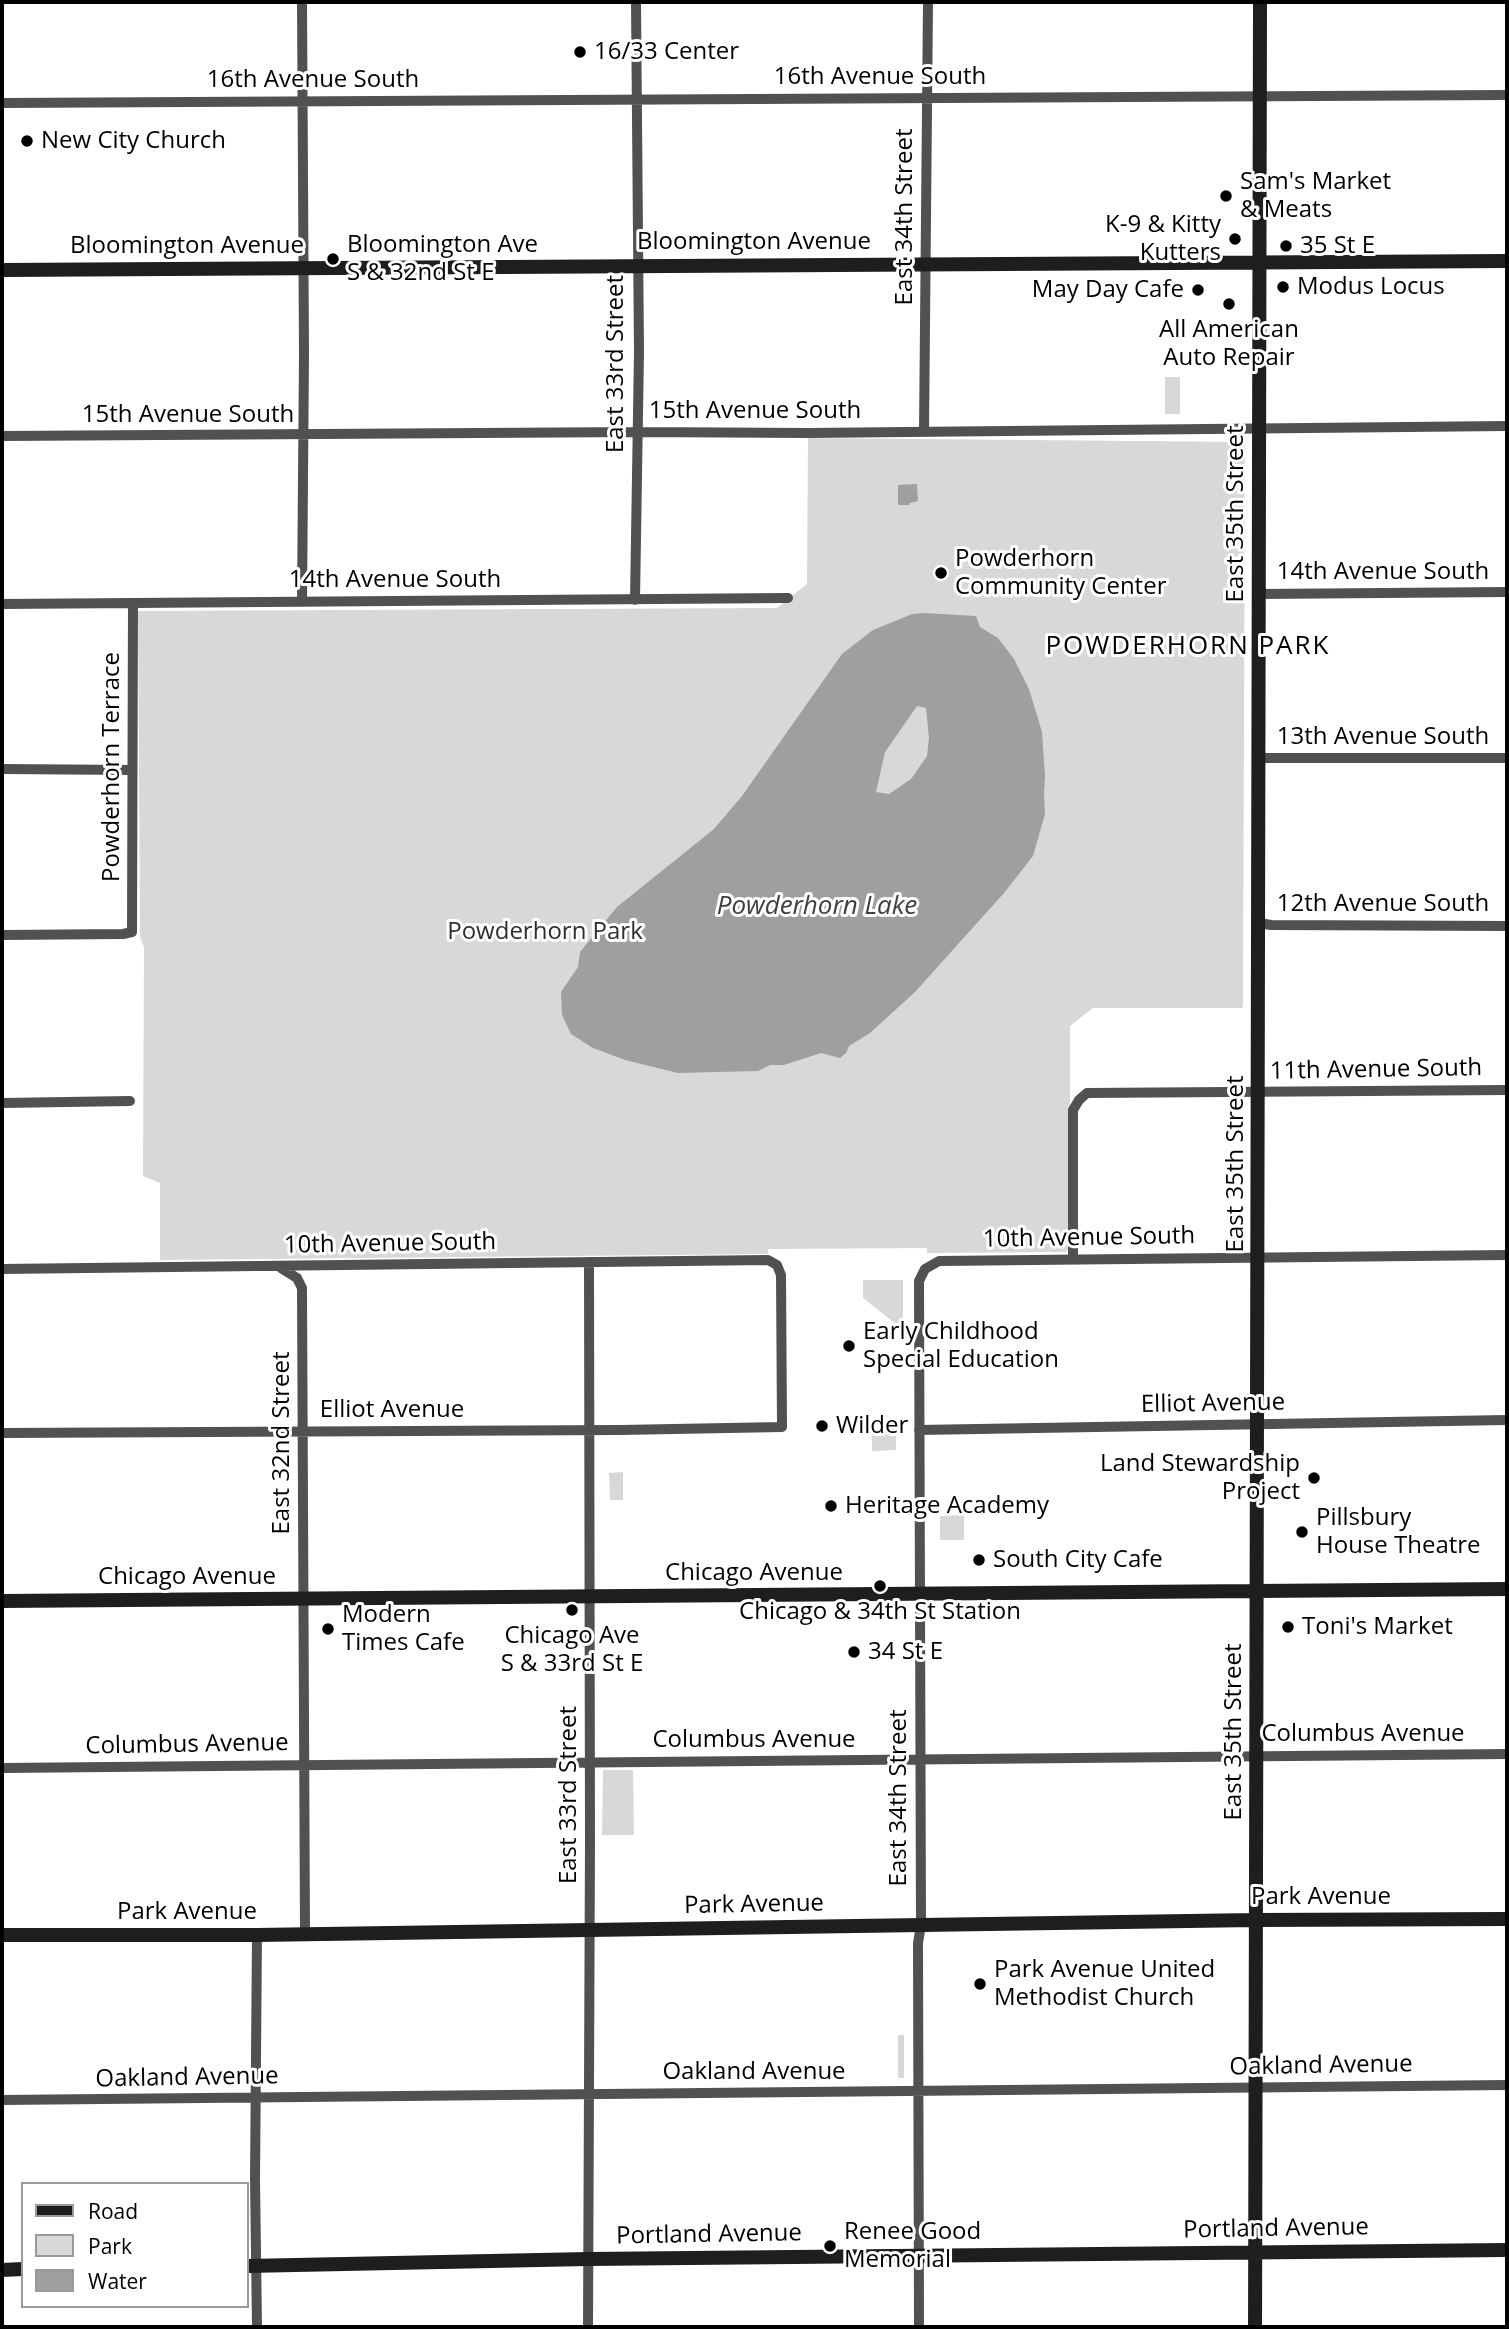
<!DOCTYPE html>
<html>
<head>
<meta charset="utf-8">
<style>
  body { margin:0 }
  #map { position:relative; width:1509px; height:2329px; overflow:hidden; background:#fff; font-family:"Open Sans",sans-serif }
  canvas { display:block }
  .frame { position:absolute; inset:0; border:4px solid #000; pointer-events:none }
  .legend { position:absolute; left:21px; top:2182px; width:228px; height:126px; box-sizing:border-box; background:#fff; border:2px solid #999; margin:0; padding:9px 12px; list-style:none; font-size:21px; color:#000 }
  .legend li { display:flex; align-items:center; gap:14px; height:35px }
  .legend b { width:35px; border:2px solid #999 }
</style>
</head>
<body>
<div id="map">
<canvas width="1509" height="2329"></canvas>
<div class="frame"></div>
<ul class="legend">
<li><b style="height:9px;background:#1e1e1e"></b>Road</li>
<li><b style="height:19px;background:#d8d8d8"></b>Park</li>
<li><b style="height:19px;background:#9f9f9f"></b>Water</li>
</ul>
</div>
<script>
const c = document.querySelector('canvas').getContext('2d');
c.lineJoin = 'round';
function fill(path, color) { c.fillStyle = color; c.fill(path, 'evenodd'); }
const toPath = rows => new Path2D(rows.map(r => 'M' + r).join(''));
function trace(path, color, width, dash) { c.strokeStyle = color; c.lineWidth = width; c.lineCap = dash ? 'butt' : 'round'; c.setLineDash(dash || []); c.stroke(path); }
function write(font, color, halo, rows, align = 'center') {
  c.font = font + ' "Open Sans",sans-serif'; c.lineWidth = 6; c.setLineDash([]); c.textBaseline = 'middle'; c.strokeStyle = halo; c.fillStyle = color; for (const [text, x, y, turn = 0] of rows) {
    c.save(); c.translate(x, y); c.rotate((+turn || 0) * Math.PI / 180); c.textAlign = isNaN(turn) ? turn : align; if (halo) c.strokeText(text, 0, 0); c.fillText(text, 0, 0); c.restore();
  }
}
const green = toPath([
  [1165,377,1180,377,1180,414,1165,414],
  [808,438,1245,442,1243,1005,1242,1008,1093,1008,1070,1026,1070,1247,1066,1252,927,1253,927,1248,768,1249,768,1254,160,1260,160,1183,143,1176,144,947,140,937,138,611,777,608,807,584],
  [863,1280,903,1280,903,1324,896,1324,863,1298],
  [872,1429,896,1429,896,1450,872,1451],
  [623,1472,623,1500,610,1500,609,1473],
  [964,1515,964,1540,940,1540,940,1516],
  [603,1770,633,1770,634,1835,602,1835],
  [898,2035,904,2035,904,2078,898,2078]
]);
const water = toPath([
  [917,484,918,501,910,503,909,505,898,505,898,485],
  [924,613,976,616,980,627,998,638,1014,659,1029,689,1042,732,1045,776,1044,793,1045,814,1033,856,1004,893,915,992,870,1033,849,1046,846,1053,840,1058,821,1053,784,1065,770,1065,758,1071,678,1073,625,1060,593,1048,571,1034,562,1015,561,992,578,967,580,952,617,907,714,829,742,796,842,654,873,630,912,614],
  [917,706,926,708,929,738,927,756,911,779,889,794,876,792,885,752]
]);
const street = toPath([
  [2,103,1507,95],
  [924,432,928,2],
  [2,436,638,432,808,433,1507,426],
  [1259,594,1507,592],
  [635,600,639,352,636,2],
  [302,602,304,354,302,2],
  [2,604,788,598],
  [1259,758,1507,758],
  [2,769,132,770],
  [1259,923,1271,925,1507,926],
  [2,935,123,934,132,932,133,603],
  [2,1103,130,1101],
  [1073,1259,1073,1110,1079,1100,1087,1093,1507,1090],
  [281,1268,297,1278,302,1288,305,1934],
  [2,1269,768,1260,777,1265,781,1275,782,1427,620,1430,2,1433],
  [919,1430,1507,1420],
  [2,1768,1507,1754],
  [257,1935,255,2179,257,2327],
  [2,2100,1507,2085],
  [588,2327,590,1841,589,1262],
  [919,2327,918,1943,921,1925,919,1281,925,1269,939,1261,1507,1255]
]);
const secondary = toPath([
  [2,270,1507,261],
  [2,1601,1507,1589],
  [2,1935,257,1935,1255,1920,1507,1919],
  [247,2266,588,2259,1507,2250],
  [2,2270,23,2269],
  [1255,2327,1260,2]
]);
const markers = [
  [580,52,7,"#000"],
  [27,141,7,"#000"],
  [1226,196,7,"#000"],
  [1235,239,7,"#000"],
  [1286,246,7,"#000"],
  [333,259,7,"#000"],
  [1283,287,7,"#000"],
  [1198,290,7,"#000"],
  [1229,304,7,"#000"],
  [941,573,7,"#000"],
  [849,1346,7,"#000"],
  [822,1426,7,"#000"],
  [1314,1478,7,"#000"],
  [831,1506,7,"#000"],
  [1302,1532,7,"#000"],
  [979,1560,7,"#000"],
  [880,1586,7,"#000"],
  [572,1610,7,"#000"],
  [1288,1627,7,"#000"],
  [328,1629,7,"#000"],
  [854,1652,7,"#000"],
  [980,1984,7,"#000"],
  [830,2246,7,"#000"]
];
const poiNames = [
  ["16/33 Center",594,52],
  ["New City Church",41,141],
  ["Sam's Market",1240,182],
  ["& Meats",1240,210],
  ["K-9 & Kitty",1221,225,"right"],
  ["Kutters",1221,253,"right"],
  ["Bloomington Ave",347,245],
  ["S & 32nd St E",347,273],
  ["35 St E",1300,246],
  ["Modus Locus",1297,287],
  ["May Day Cafe",1184,290,"right"],
  ["All American",1229,330,"center"],
  ["Auto Repair",1229,358,"center"],
  ["Powderhorn",955,559],
  ["Community Center",955,587],
  ["Early Childhood",863,1332],
  ["Special Education",863,1360],
  ["Wilder",836,1426],
  ["Land Stewardship",1300,1464,"right"],
  ["Project",1300,1492,"right"],
  ["Heritage Academy",845,1506],
  ["Pillsbury",1316,1518],
  ["House Theatre",1316,1546],
  ["South City Cafe",993,1560],
  ["Chicago & 34th St Station",880,1612,"center"],
  ["Modern",342,1615],
  ["Times Cafe",342,1643],
  ["Toni's Market",1302,1627],
  ["Chicago Ave",572,1636,"center"],
  ["S & 33rd St E",572,1664,"center"],
  ["34 St E",868,1652],
  ["Park Avenue United",994,1970],
  ["Methodist Church",994,1998],
  ["Renee Good",844,2232],
  ["Memorial",844,2260]
];
const streetNames = [
  ["16th Avenue South",880,77],
  ["16th Avenue South",313,80],
  ["East 34th Street",905,217,-90],
  ["Bloomington Avenue",754,242],
  ["Bloomington Avenue",187,246],
  ["East 33rd Street",616,364,-90],
  ["15th Avenue South",755,411],
  ["15th Avenue South",188,415],
  ["East 35th Street",1236,514,-90],
  ["14th Avenue South",1383,572],
  ["14th Avenue South",395,580],
  ["13th Avenue South",1383,737],
  ["Powderhorn Terrace",112,767,-90],
  ["12th Avenue South",1383,904],
  ["11th Avenue South",1376,1070,-1],
  ["East 35th Street",1236,1164,-90],
  ["10th Avenue South",1089,1238,-1],
  ["10th Avenue South",390,1244,-1],
  ["Elliot Avenue",1213,1404,-1],
  ["Elliot Avenue",392,1410],
  ["East 32nd Street",282,1443,-90],
  ["Chicago Avenue",754,1573],
  ["Chicago Avenue",187,1577],
  ["East 35th Street",1234,1732,-90],
  ["Columbus Avenue",1363,1734],
  ["Columbus Avenue",754,1740],
  ["Columbus Avenue",187,1745,-1],
  ["East 33rd Street",569,1795,-90],
  ["East 34th Street",899,1798,-90],
  ["Park Avenue",1321,1897],
  ["Park Avenue",754,1905,-1],
  ["Park Avenue",187,1912],
  ["Oakland Avenue",1321,2066,-1],
  ["Oakland Avenue",754,2072],
  ["Oakland Avenue",187,2078,-1],
  ["Portland Avenue",1276,2229,-1],
  ["Portland Avenue",709,2235,-1]
];
const parkNames = [
  ["Powderhorn Park",545,932]
];
const neighbourhoodNames = [
  ["POWDERHORN PARK",1188,647]
];
const waterNames = [
  ["Powderhorn Lake",817,907]
];
fill(green, '#d8d8d8');
fill(water, '#9f9f9f');
trace(street, '#515151', 10);
trace(secondary, '#1e1e1e', 14);
for (const [x, y, r, color] of markers) { const dot = new Path2D(); dot.arc(x, y, r, 0, 2 * Math.PI); c.fillStyle = color; c.fill(dot); trace(dot, '#fff', 2.5); }
write('24px', '#000', '#fff', poiNames, 'left');
write('24px', '#000', '#fff', streetNames);
write('24px', '#2f2f2f', '#fff', parkNames);
c.letterSpacing = '2px';
write('26px', '#000', '#fff', neighbourhoodNames);
c.letterSpacing = '0px';
write('italic 26px', '#404040', '#fff', waterNames);
</script>
</body>
</html>
